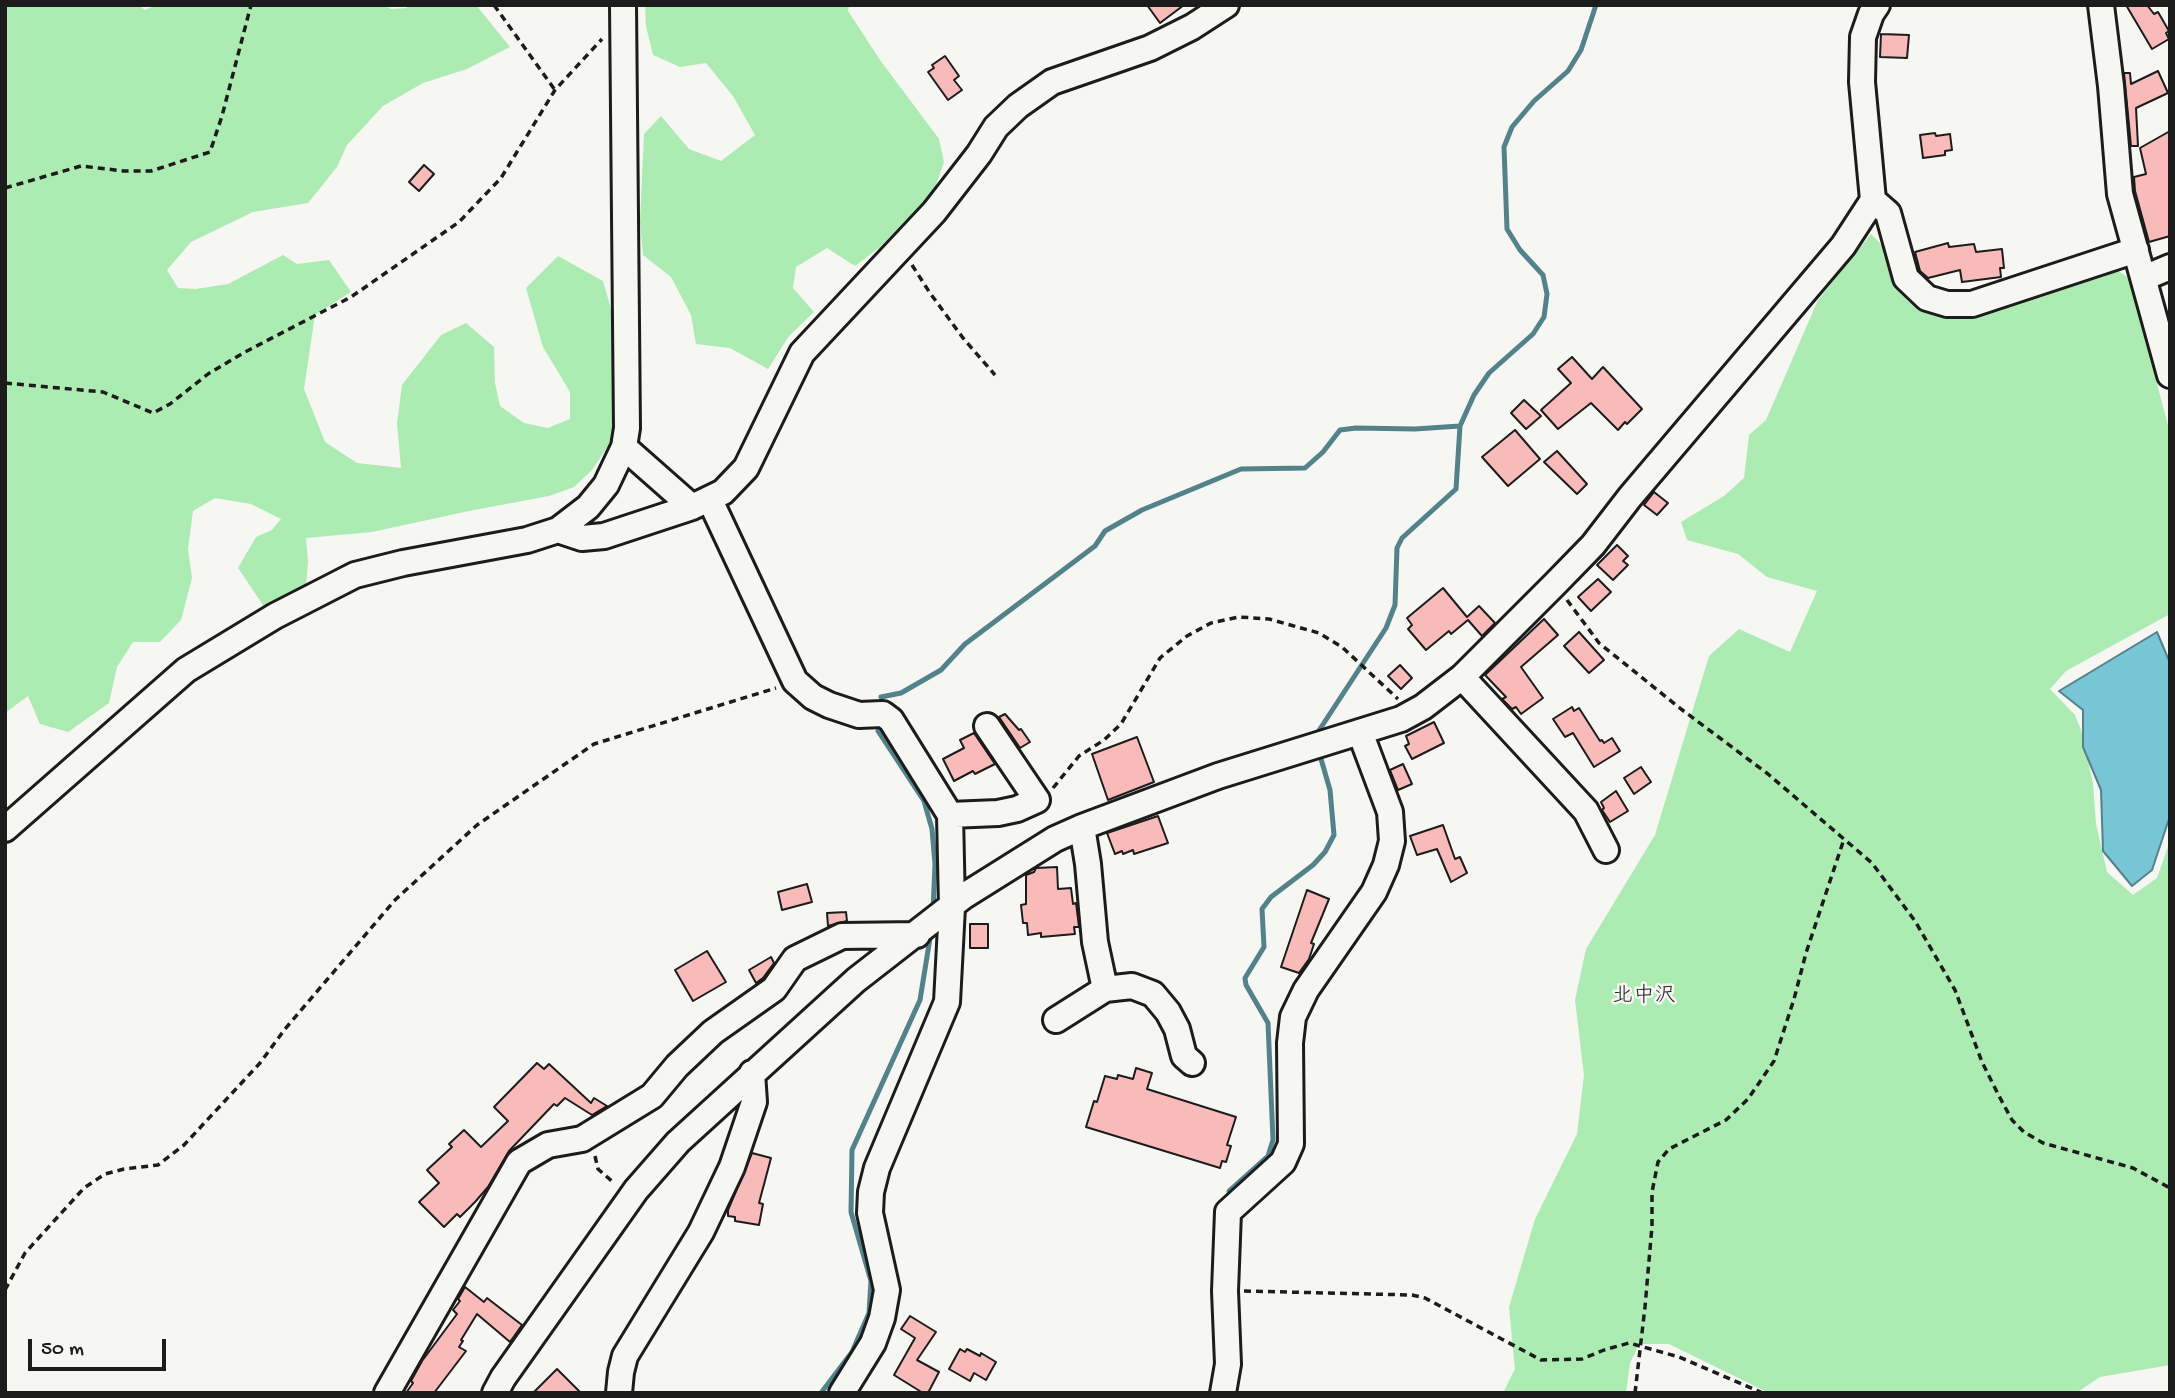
<!DOCTYPE html>
<html>
<head>
<meta charset="utf-8">
<style>
  body { margin:0 }
  #map { position:relative; width:2175px; height:1398px; overflow:hidden; background:#f6f6f2; font-family:"Gochi Hand",sans-serif }
  canvas { display:block }
  .frame { position:absolute; inset:0; border:7px solid #1c1c1c; pointer-events:none }
  .scale { position:absolute; left:28px; top:1339px; width:138px; height:32px; box-sizing:border-box; border:4px solid #1c1c1c; border-top:0; padding-left:9px; font-size:21px; line-height:24px; white-space:nowrap; color:#1c1c1c; -webkit-text-stroke:5px #f6f6f2; paint-order:stroke }
</style>
</head>
<body>
<div id="map">
<canvas width="2175" height="1398"></canvas>
<div class="frame"></div>
<div class="scale">50 m</div>
</div>
<script>
const c = document.querySelector('canvas').getContext('2d');
c.lineJoin = 'round';
function fill(path, color) { c.fillStyle = color; c.fill(path, 'evenodd'); }
const toPath = rows => new Path2D(rows.map(r => 'M' + r).join(''));
function trace(path, color, width, dash) { c.strokeStyle = color; c.lineWidth = width; c.lineCap = dash ? 'butt' : 'round'; c.setLineDash(dash || []); c.stroke(path); }
function write(font, color, halo, rows, align = 'center') {
  c.font = font + ' "Gochi Hand","Klee One",sans-serif'; c.lineWidth = 5; c.setLineDash([]); c.textBaseline = 'middle'; c.strokeStyle = halo; c.fillStyle = color; for (const [text, x, y, turn = 0] of rows) {
    c.save(); c.translate(x, y); c.rotate((+turn || 0) * Math.PI / 180); c.textAlign = isNaN(turn) ? turn : align; if (halo) c.strokeText(text, 0, 0); c.fillText(text, 0, 0); c.restore();
  }
}
const green = toPath([
  [5,5,138,5,145,10,156,5,384,5,391,9,407,8,406,5,476,5,510,47,467,69,423,83,383,106,347,145,337,167,308,203,253,212,191,242,167,270,178,288,196,289,228,284,283,255,297,264,329,260,351,292,315,315,304,389,325,442,357,463,401,468,397,423,402,385,441,335,466,323,494,347,495,383,500,406,524,423,548,428,570,419,570,392,543,347,526,288,558,256,603,281,617,330,616,434,592,470,574,487,549,496,469,511,372,532,306,538,308,562,306,586,265,608,238,568,256,537,272,530,281,519,251,504,215,498,193,511,188,549,192,578,181,620,160,642,133,642,117,667,109,703,68,732,40,724,28,696,5,713],
  [645,5,849,5,848,11,880,60,939,139,944,162,934,191,880,247,855,266,827,248,796,267,793,288,814,312,789,336,768,369,730,348,696,344,691,315,671,277,643,255,640,221,644,134,661,116,689,149,721,161,755,135,733,96,706,63,680,67,653,55,646,26],
  [1871,234,1954,319,2118,271,2129,278,2170,433,2170,614,2066,671,2050,689,2075,715,2081,730,2093,783,2096,824,2107,872,2133,895,2157,878,2170,841,2170,1365,2100,1377,2079,1391,2059,1393,1769,1393,1669,1344,1639,1344,1630,1363,1626,1393,1503,1393,1515,1369,1509,1307,1535,1219,1577,1134,1584,1075,1575,1000,1586,949,1655,835,1709,656,1739,629,1790,652,1817,591,1767,577,1738,554,1687,540,1681,522,1724,496,1744,478,1749,435,1766,420,1818,300]
]);
const water = toPath([
  [2157,632,2170,663,2170,816,2152,870,2132,886,2103,851,2101,790,2083,747,2083,710,2059,691,2157,632]
]);
const stream = toPath([
  [881,697,901,693,941,670,965,644,1095,546,1105,531,1142,510,1241,469,1305,468,1323,452,1340,430,1356,428,1415,429,1460,426],
  [878,731,924,801,932,829,935,864,933,911],
  [1317,739,1318,732,1386,628,1395,605,1397,548,1402,538,1456,489,1460,426,1474,395,1489,373,1533,334,1544,317,1547,294,1543,275,1520,250,1507,229,1504,147,1512,127,1534,101,1568,71,1581,50,1596,5],
  [1229,1191,1268,1156,1273,1140,1268,1023,1246,985,1245,978,1264,947,1262,909,1271,897,1313,865,1325,852,1334,835,1330,790,1319,752],
  [821,1393,852,1352,869,1313,871,1281,851,1212,852,1150,920,1000,931,932]
]);
const building = toPath([
  [1147,5,1184,5,1160,23,1147,5],
  [2126,5,2147,5,2154,14,2158,12,2169,31,2166,33,2169,39,2152,49,2126,5],
  [1881,34,1909,35,1907,58,1880,57,1881,34],
  [945,56,959,76,954,80,962,90,948,100,928,72,934,68,932,65,945,56],
  [2158,71,2168,93,2136,108,2138,146,2131,146,2124,73,2130,73,2131,84,2158,71],
  [2170,131,2170,236,2149,242,2135,191,2134,177,2146,174,2140,148,2170,131],
  [1935,133,1936,136,1950,134,1952,150,1945,151,1945,155,1923,158,1920,135,1935,133],
  [424,165,434,174,419,191,409,182,424,165],
  [1948,243,1949,247,1974,244,1976,252,2002,249,2004,268,2000,268,2001,277,1962,282,1960,270,1928,278,1920,271,1915,252,1948,243],
  [1572,357,1592,379,1603,367,1642,409,1627,424,1625,422,1618,430,1591,403,1558,429,1541,410,1571,383,1558,369,1572,357],
  [1524,400,1541,416,1526,429,1511,413,1524,400],
  [1515,430,1540,459,1508,486,1482,457,1515,430],
  [1557,451,1587,484,1577,494,1544,462,1557,451],
  [1654,492,1668,503,1657,515,1644,505,1654,492],
  [1617,545,1628,556,1623,561,1628,565,1613,580,1597,565,1617,545],
  [1598,579,1611,592,1591,611,1578,597,1598,579],
  [1443,588,1467,617,1479,606,1495,623,1482,636,1468,620,1451,634,1449,631,1426,650,1408,629,1412,625,1407,618,1443,588],
  [1544,619,1558,635,1521,667,1543,698,1521,714,1516,707,1512,709,1502,699,1506,697,1485,675,1544,619],
  [1579,632,1604,660,1589,673,1564,646,1579,632],
  [1400,665,1412,678,1401,689,1388,676,1400,665],
  [1572,707,1574,711,1579,708,1600,741,1602,740,1604,743,1612,738,1620,751,1594,767,1573,733,1565,737,1553,719,1572,707],
  [1005,714,1019,730,1021,729,1030,742,1020,748,999,717,1005,714],
  [1434,722,1444,743,1412,759,1405,746,1409,744,1406,736,1434,722],
  [974,733,995,764,975,774,973,771,954,781,943,759,964,748,960,740,974,733],
  [1137,737,1154,782,1108,800,1092,754,1137,737],
  [1403,764,1412,784,1398,790,1390,770,1403,764],
  [1641,767,1651,782,1634,794,1624,778,1641,767],
  [1616,791,1628,811,1610,822,1602,810,1604,808,1601,802,1616,791],
  [1158,816,1168,843,1134,854,1133,850,1123,854,1122,851,1115,854,1107,833,1158,816],
  [1443,825,1455,859,1460,857,1467,873,1451,882,1437,849,1417,855,1410,836,1443,825],
  [1057,867,1058,889,1071,888,1073,904,1076,903,1079,927,1074,927,1075,934,1041,937,1041,933,1028,935,1027,923,1023,923,1021,905,1026,904,1026,875,1034,872,1036,868,1057,867],
  [807,884,812,902,782,910,778,892,807,884],
  [1307,890,1329,899,1311,943,1314,944,1309,959,1299,973,1281,967,1307,890],
  [846,912,847,921,828,926,827,913,846,912],
  [970,924,988,924,988,948,970,948,970,924],
  [707,951,726,982,693,1001,675,970,707,951],
  [771,957,774,963,763,978,756,983,749,970,771,957],
  [537,1063,544,1069,549,1064,591,1103,594,1098,607,1106,592,1115,565,1098,557,1106,554,1104,509,1151,488,1187,475,1202,460,1217,457,1214,444,1227,419,1202,439,1183,427,1170,452,1147,449,1144,464,1130,481,1147,508,1121,494,1107,537,1063],
  [1136,1068,1152,1073,1147,1089,1236,1117,1227,1145,1231,1146,1226,1162,1222,1161,1220,1168,1086,1127,1094,1101,1097,1102,1105,1076,1117,1079,1118,1075,1133,1079,1136,1068],
  [752,1153,771,1158,759,1203,763,1204,759,1225,735,1221,735,1217,728,1216,728,1210,752,1153],
  [465,1287,484,1302,487,1298,522,1325,510,1342,477,1314,461,1340,463,1341,459,1347,466,1351,434,1393,406,1393,413,1383,411,1381,422,1361,457,1314,453,1310,460,1301,458,1299,465,1287],
  [910,1316,936,1332,917,1360,939,1372,928,1393,923,1393,894,1375,915,1338,901,1329,910,1316],
  [960,1349,965,1352,967,1349,980,1356,981,1353,996,1362,986,1380,974,1373,970,1381,949,1369,960,1349],
  [557,1369,581,1393,533,1393,557,1369]
]);
const path = toPath([
  [494,5,555,90],
  [5,188,81,166,124,171,151,171,210,152,222,116,251,5],
  [912,265,930,293,963,338,995,375],
  [5,383,103,392,153,413,170,404,208,374,245,352,351,297,459,222,501,178,555,90,602,39],
  [1567,600,1599,643,1681,709,1768,774,1872,863,1915,921,1933,952,1955,990,1982,1062,1999,1096,2012,1120,2024,1132,2043,1143,2133,1168,2170,1188],
  [1053,788,1079,756,1104,740,1121,724,1160,658,1187,636,1211,623,1239,617,1269,619,1319,633,1342,647,1398,699],
  [595,1156,598,1169,614,1183],
  [5,1290,25,1253,84,1188,105,1174,124,1169,158,1165,184,1145,260,1063,285,1029,395,900,477,825,594,744,776,688],
  [1244,1291,1412,1295,1425,1298,1541,1360,1582,1359,1604,1350,1629,1343,1679,1357,1763,1393],
  [1635,1393,1645,1307,1652,1226,1652,1192,1658,1162,1669,1149,1726,1120,1748,1099,1774,1061,1794,999,1806,953,1844,839]
]);
const minor = toPath([
  [2101,5,2111,86,2120,194,2170,375],
  [1873,200,1888,213,1906,278,1927,298,1947,304,1972,304,2136,250],
  [2144,278,2170,267],
  [624,447,692,507],
  [710,500,795,681,813,697,829,705,859,715,883,714,891,720,950,815,952,907,947,1002,877,1168,871,1192,870,1213,887,1290,882,1318,873,1343,842,1393],
  [558,530,582,538,604,536,692,507,723,492,746,468,802,353,934,212,979,154,996,127,1018,106,1052,82,1150,48,1192,27,1226,5],
  [1462,677,1586,811,1606,850],
  [950,815,998,813,1017,809,1037,800,987,726],
  [1082,827,1088,864,1095,942,1105,989,1132,986,1153,994,1168,1012,1177,1029,1184,1056,1192,1063],
  [5,829,186,670,275,616,355,575,403,563,527,540,558,530,588,507,606,485,624,447,627,428,623,5],
  [1056,1020,1105,989],
  [387,1393,519,1162,548,1145,582,1139,652,1096,677,1066,713,1032,774,989,795,959,842,936,917,935],
  [495,1393,503,1378,636,1190,678,1142,856,980,964,896,1055,839,1082,827,1218,776,1401,719,1423,707,1462,677,1555,584,1593,545,1630,497,1843,246,1873,200,1862,82,1863,37,1871,14,1877,5],
  [619,1393,621,1372,625,1356,701,1232,732,1167,754,1102,752,1073],
  [1223,1393,1228,1364,1225,1291,1228,1212,1283,1162,1291,1144,1290,1043,1293,1017,1306,990,1374,892,1386,865,1392,841,1390,812,1360,732]
]);
const neighbourhoodNames = [
  ["北中沢",1644,998]
];
fill(green, '#acebb2');
fill(water, '#78c6d5');
trace(water, '#53828b', 2);
trace(stream, '#53828b', 5);
fill(building, '#f8bbb9');
trace(building, '#1c1c1c', 2);
trace(minor, '#1c1c1c', 30);
trace(path, '#1c1c1c', 3.5, [7, 5]);
trace(minor, '#f6f6f2', 24);
write('21px', '#1c1c1c', '#f6f6f2', neighbourhoodNames);
</script>
</body>
</html>
